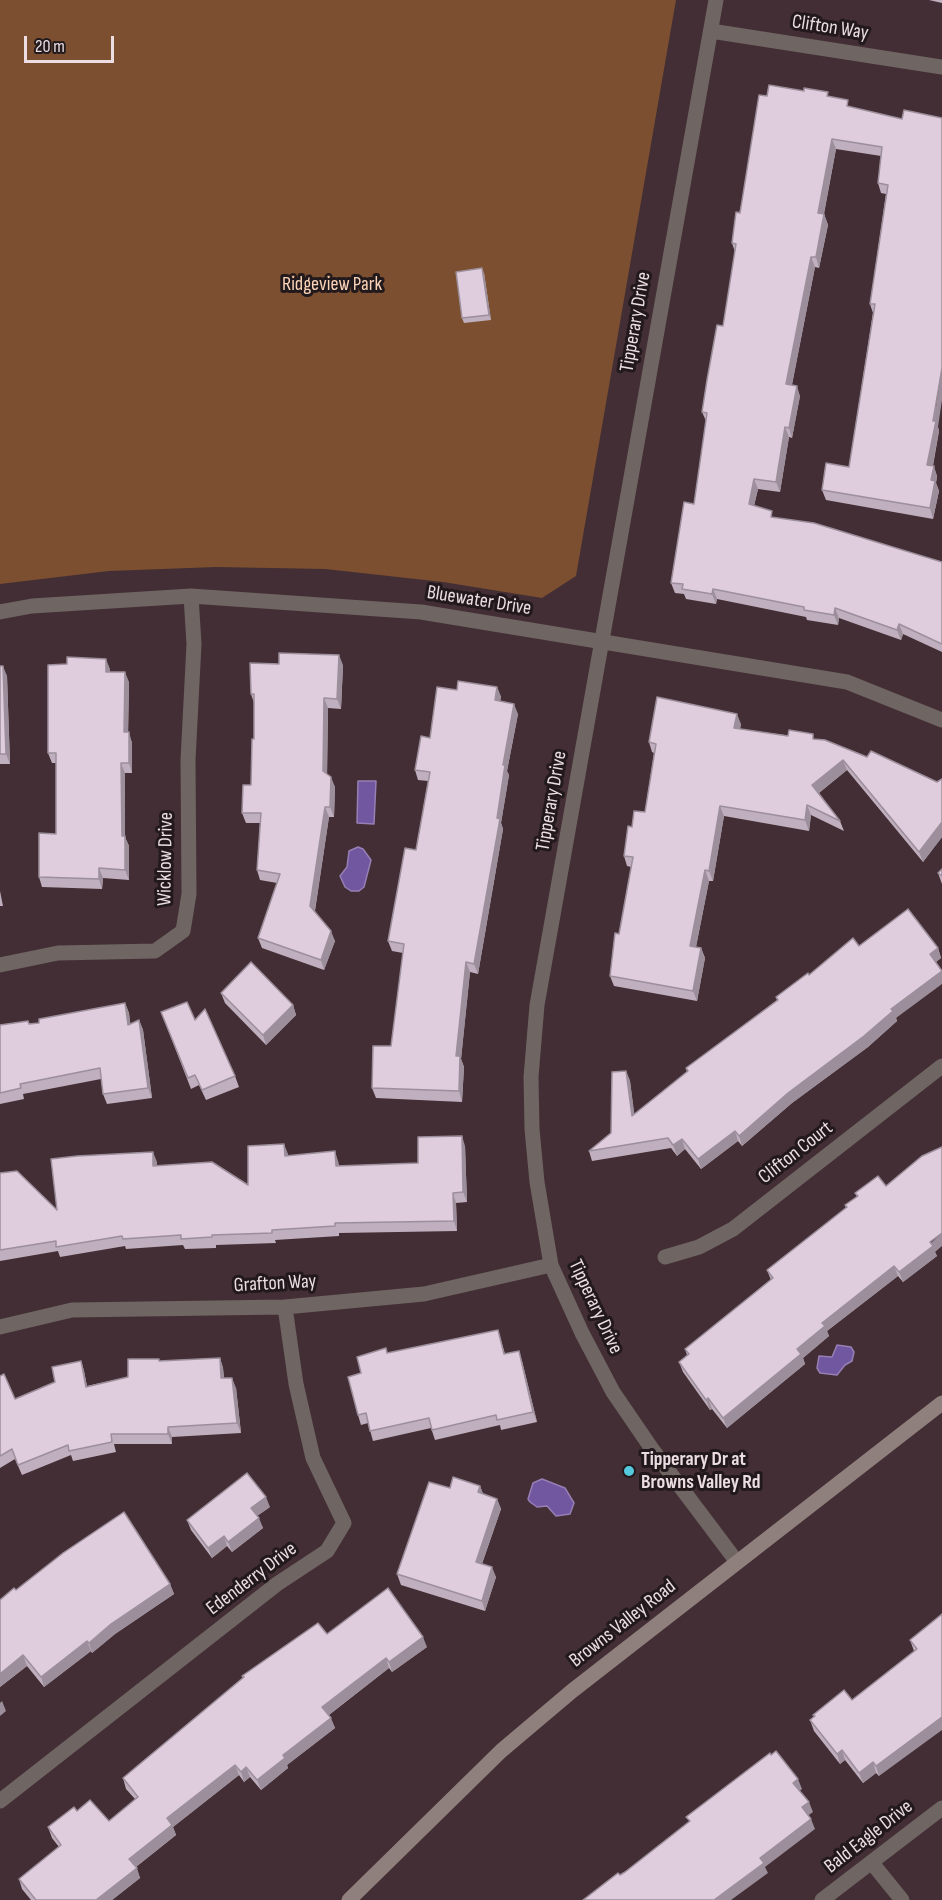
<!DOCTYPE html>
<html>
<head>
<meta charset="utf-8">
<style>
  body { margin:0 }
  #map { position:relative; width:942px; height:1900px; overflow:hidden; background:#422e34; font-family:"Sofia Sans Condensed",sans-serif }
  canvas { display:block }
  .scale { position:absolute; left:24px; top:36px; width:90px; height:27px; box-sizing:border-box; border:3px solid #ebdde1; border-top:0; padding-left:8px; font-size:18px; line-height:21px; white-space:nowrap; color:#ebdde1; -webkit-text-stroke:4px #22191c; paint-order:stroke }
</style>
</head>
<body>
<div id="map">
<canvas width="942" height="1900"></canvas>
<div class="scale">20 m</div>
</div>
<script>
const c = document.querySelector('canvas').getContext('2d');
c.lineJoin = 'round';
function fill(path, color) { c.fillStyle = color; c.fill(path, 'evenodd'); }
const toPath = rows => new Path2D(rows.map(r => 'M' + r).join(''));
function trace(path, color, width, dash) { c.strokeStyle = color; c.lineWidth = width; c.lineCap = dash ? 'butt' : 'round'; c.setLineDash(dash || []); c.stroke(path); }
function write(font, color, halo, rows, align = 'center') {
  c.font = font + ' "Sofia Sans Condensed",sans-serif'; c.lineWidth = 6; c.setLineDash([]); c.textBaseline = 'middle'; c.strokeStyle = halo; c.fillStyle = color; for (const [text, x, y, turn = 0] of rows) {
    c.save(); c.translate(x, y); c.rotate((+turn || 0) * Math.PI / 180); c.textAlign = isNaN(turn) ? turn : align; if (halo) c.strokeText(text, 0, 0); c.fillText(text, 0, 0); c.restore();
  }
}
const green = toPath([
  [0,0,676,0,576,576,542,598,443,582,325,569,216,567,109,571,0,584]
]);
const water = toPath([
  [358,781,376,781,374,824,357,823,358,781],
  [358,847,363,849,371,860,364,887,359,891,351,891,345,887,340,876,347,867,349,851,358,847],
  [837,1345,851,1347,854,1352,852,1361,845,1365,837,1375,820,1373,817,1368,819,1356,832,1357,837,1345],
  [542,1479,565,1488,574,1503,570,1514,556,1516,547,1506,537,1507,530,1502,528,1499,533,1483,542,1479]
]);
const street = toPath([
  [716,0,537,1005,531,1077,532,1129,537,1182,551,1265,582,1333,613,1392,652,1449,737,1562],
  [711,31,942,67],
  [0,612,32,606,191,596,421,612,847,682,942,720],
  [0,965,58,953,155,951,183,931,189,894,188,760,194,644,191,596],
  [665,1257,699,1247,733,1229,942,1066],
  [0,1327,72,1310,285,1307,424,1294,551,1265],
  [0,1801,277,1584,327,1551,344,1523,313,1458,296,1384,285,1307],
  [872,1863,902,1900],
  [822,1900,942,1808]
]);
const secondary = toPath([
  [349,1900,501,1751,572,1691,942,1403]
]);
const wall = toPath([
  [929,0,942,0,942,3],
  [767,96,829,97,850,107,902,119,938,427,939,431,933,466,937,476,936,483,939,491,933,519,826,500,822,490,849,467,873,313,870,304,886,194,881,193,878,183,881,156,836,149,824,214,828,225,819,268,815,267,792,385,800,396,792,438,789,437,780,492,758,489,754,506,774,518,942,562,942,652,903,634,901,640,839,618,838,625,807,620,806,617,717,599,716,604,686,599,684,594,675,593,671,583,694,504,706,421,702,412,723,326,735,252,732,243],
  [484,273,491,320,464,323,462,318],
  [343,665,341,709,328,708,327,774,335,787,334,817,329,817,315,911,335,941,324,970,262,948,258,938,277,883,260,880,257,870,260,823,246,823,242,813,251,785,254,739,254,703,251,694],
  [0,666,7,676,10,764,0,764],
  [110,669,110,672,129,682,128,732,132,743,132,773,125,773,125,837,129,846,129,880,103,878,102,889,42,887,39,877,56,834,56,763,52,763,48,753],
  [497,687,501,697,500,701,518,714,507,771,509,775,501,823,503,829,478,974,470,972,461,1059,464,1067,462,1102,376,1098,372,1088,391,1046,403,953,392,951,388,941,416,850,428,781,418,780,415,770,430,738,457,690],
  [741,724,740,729,815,739,937,782,942,779,942,837,923,862,847,770,819,793,840,821,844,831,811,815,809,831,724,816,713,881,709,881,696,947,701,948,705,958,697,1001,614,986,610,976,619,934,631,867,627,866,624,856,632,827,645,812,654,753,652,752,649,742],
  [942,869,942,884,938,873],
  [0,891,3,906,0,906],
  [859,946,938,948,941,958,936,962,896,1018,897,1021,868,1047,792,1103,742,1146,738,1141,701,1169,685,1149,677,1156,671,1148,592,1161,589,1151,611,1133,626,1071,630,1081,634,1114,687,1072,686,1068,777,1000,776,997,809,975],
  [221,993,293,1005,296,1015,266,1045,225,1003],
  [125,1003,129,1013,130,1024,139,1020,143,1030,152,1098,107,1104,103,1094,101,1079,23,1094,24,1099,0,1104,0,1025,39,1023],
  [195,1020,235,1076,239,1087,206,1100,199,1085,191,1089,165,1022],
  [465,1146,467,1202,456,1203,457,1231,339,1233,339,1236,275,1240,276,1243,216,1245,216,1248,185,1249,183,1245,126,1249,125,1246,60,1257,58,1251,0,1261,0,1173,57,1210,157,1162,157,1166,248,1185,288,1154,288,1155,338,1161,339,1166,418,1163],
  [855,1193,935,1252,937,1256,903,1282,898,1276,827,1331,829,1336,803,1358,805,1364,727,1428,712,1409,710,1410,683,1372,679,1362,687,1355,685,1349,771,1280,767,1270,846,1208,845,1205,857,1197],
  [498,1330,505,1354,522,1361,537,1422,501,1430,500,1425,435,1440,431,1428,373,1441,368,1423,361,1425,358,1415,361,1373,388,1353],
  [220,1358,223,1368,224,1378,236,1388,241,1433,172,1437,172,1444,114,1444,116,1452,73,1461,71,1455,22,1475,15,1459,0,1468,0,1376,15,1399,55,1382,81,1361,84,1371,87,1386,128,1377,160,1361],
  [480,1486,483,1494,497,1499,501,1509,482,1564,496,1577,485,1611,401,1585,397,1574,450,1488],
  [270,1507,257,1516,263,1528,232,1552,227,1546,212,1558,191,1530,187,1520],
  [170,1584,174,1594,115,1634,92,1653,91,1651,44,1687,27,1666,0,1687,16,1590],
  [942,1614,879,1776,876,1773,863,1783,845,1760,840,1764,814,1731,810,1720,814,1717,813,1715,852,1700,914,1651,910,1640],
  [327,1634,427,1647,392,1672,389,1668,329,1715,335,1728,287,1765,288,1768,261,1790,250,1777,244,1782,239,1775,173,1827,176,1835,136,1867,140,1878,112,1900,31,1900,22,1889,19,1879,59,1847,52,1838,48,1827,77,1811,109,1821,135,1799,126,1789,123,1778,243,1678,242,1676]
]);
const shadedWall = toPath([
  [832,139,836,149,822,223,818,213],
  [824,214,828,225,819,268,816,257],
  [811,257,815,267,790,394,786,384],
  [482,268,484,273,491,320,489,315],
  [942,368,942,400,938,427,939,431,931,475,927,465],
  [797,386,800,396,792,438,789,428],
  [785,427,789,437,780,492,776,482],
  [934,466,937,476,936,483,939,491,933,519,930,508,931,480],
  [754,479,758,489,752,514,749,504],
  [713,589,717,599,716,604,712,594],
  [835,608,839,618,838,625,834,615],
  [899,624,903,634,901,640,897,630],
  [339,655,343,665,341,709,337,699],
  [106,659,110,669,110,682,106,672],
  [3,666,7,676,10,764,6,754],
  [125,672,129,682,128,742,124,732],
  [497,687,501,697,498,710,495,700],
  [324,698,328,708,327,781,323,771],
  [514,704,518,714,507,771,509,775,501,823,503,829,478,974,474,964,497,818,503,765],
  [737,714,741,724,738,739,734,728],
  [129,732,132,743,132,773,129,763],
  [843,760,847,770,816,795,812,785],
  [121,763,125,773,125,837,129,846,129,880,125,870,122,836],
  [331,777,335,787,334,817,330,807],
  [807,805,811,815,809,831,805,820],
  [720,806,724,816,713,881,709,871],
  [325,807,329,817,314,916,310,906],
  [942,822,942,837,923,862,919,852],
  [99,868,103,878,102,889,99,879],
  [705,870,709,881,694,957,690,946],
  [331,931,335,941,324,970,321,960],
  [701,948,705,958,697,1001,693,991],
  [938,948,941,958,933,964,930,954],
  [466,962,470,972,461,1059,464,1067,462,1102,459,1091,456,1056],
  [942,971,942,984,896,1018,897,1021,868,1047,792,1103,742,1146,739,1136,788,1093,891,1009],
  [125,1003,129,1013,132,1035,128,1025],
  [293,1005,296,1015,266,1045,263,1035],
  [139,1020,143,1030,152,1098,148,1088],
  [626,1071,630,1081,636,1126,632,1116],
  [735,1131,738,1141,701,1169,698,1159],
  [462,1136,465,1146,467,1202,463,1192],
  [682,1139,685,1149,677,1156,673,1145],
  [284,1144,288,1154,288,1166,285,1156],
  [335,1151,338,1161,340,1176,336,1166],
  [153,1152,157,1162,157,1176,153,1166],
  [453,1193,456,1203,457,1231,454,1221],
  [942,1233,942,1246,935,1252,937,1256,903,1282,899,1272],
  [894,1266,898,1276,827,1331,829,1336,803,1358,805,1364,727,1428,723,1418,797,1349,822,1323],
  [519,1351,522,1361,537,1422,533,1412],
  [220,1358,223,1368,225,1388,221,1378],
  [81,1361,84,1371,89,1397,86,1387],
  [232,1378,236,1388,241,1433,237,1423],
  [708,1398,712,1409,710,1410,706,1400],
  [168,1427,172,1437,172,1444,168,1434],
  [480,1486,484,1496,478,1492],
  [266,1497,270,1507,254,1518,251,1508],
  [497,1499,501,1509,479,1572,476,1562],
  [259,1518,263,1528,232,1552,228,1542],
  [224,1536,227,1546,212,1558,208,1548],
  [492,1567,496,1577,485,1611,482,1601],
  [170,1584,174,1594,115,1634,92,1653,89,1643,111,1624],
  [423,1637,427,1647,392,1672,389,1662],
  [87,1641,91,1651,44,1687,41,1677],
  [23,1655,27,1666,0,1687,0,1674],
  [386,1658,389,1668,326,1717,322,1707],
  [2,1701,6,1711,0,1716,0,1703],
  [942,1717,942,1730,879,1776,876,1766],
  [331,1718,335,1728,287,1765,288,1768,261,1790,257,1780,283,1755],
  [842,1750,845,1760,840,1764,837,1754],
  [873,1762,876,1773,863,1783,859,1773],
  [235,1765,239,1775,173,1827,176,1835,133,1869,129,1859,167,1818],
  [246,1767,250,1777,244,1782,241,1772],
  [798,1779,802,1789,797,1793,793,1783],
  [809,1802,813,1812,806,1817,802,1807],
  [811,1819,815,1829,765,1867,768,1873,731,1900,714,1900,760,1858],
  [137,1868,140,1878,112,1900,96,1900]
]);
const building = toPath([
  [769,85,804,91,804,88,828,92,827,96,848,100,847,106,902,119,904,110,942,118,942,368,933,421,936,421,927,465,934,466,931,480,935,481,930,508,822,490,826,463,849,467,875,304,870,304,888,185,878,183,882,147,832,139,818,213,824,214,816,257,811,257,786,384,797,386,789,428,785,427,776,482,754,479,749,504,772,511,771,517,814,523,942,562,942,644,899,624,897,630,835,608,834,615,804,610,804,607,713,589,712,594,682,589,683,584,671,583,684,502,694,504,707,413,702,412,707,380,717,325,723,326,736,244,732,243,736,212,740,213,759,95,767,96,769,85],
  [482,268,489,315,462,318,456,272,482,268],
  [279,653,339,655,337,699,324,698,323,771,331,777,330,807,325,807,310,906,331,931,321,960,258,938,280,874,257,870,261,813,242,813,243,785,251,785,252,739,254,739,254,694,251,694,250,663,279,664,279,653],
  [67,657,106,659,106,672,125,672,124,732,129,732,129,763,121,763,122,836,125,836,125,870,99,868,99,879,39,877,39,833,56,834,56,753,48,753,48,665,67,664,67,657],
  [0,666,3,666,6,754,0,754,0,666],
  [458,681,497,687,495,700,514,704,503,765,505,765,497,818,500,819,474,964,466,962,456,1056,460,1056,459,1091,372,1088,373,1046,391,1046,404,944,388,941,405,848,416,850,430,772,415,770,421,736,430,738,437,687,457,690,458,681],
  [657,697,737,714,734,728,788,736,789,730,813,734,813,739,825,740,867,757,871,751,937,782,942,779,942,822,919,852,843,760,812,785,840,821,807,805,805,820,720,806,709,871,705,870,690,946,701,948,693,991,610,976,615,933,619,934,633,857,624,856,628,826,632,827,634,811,645,812,656,744,649,742,657,697],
  [942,869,942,876,938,873,942,869],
  [908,909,938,948,930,954,942,971,891,1009,893,1011,864,1036,788,1093,739,1136,735,1131,698,1159,682,1139,673,1145,668,1138,589,1151,611,1133,612,1072,626,1071,632,1116,688,1071,686,1068,778,1000,776,997,808,973,809,975,853,938,859,946,908,909],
  [251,962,293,1005,263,1035,221,993,251,962],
  [187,1002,195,1020,205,1009,235,1076,202,1090,195,1075,188,1078,161,1012,187,1002],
  [125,1003,128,1025,139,1020,148,1088,103,1094,100,1068,20,1084,21,1088,0,1093,0,1025,28,1021,29,1024,39,1023,39,1019,125,1003],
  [462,1136,463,1192,453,1193,454,1221,335,1223,335,1226,272,1230,272,1233,212,1235,212,1237,181,1239,181,1235,123,1239,122,1236,56,1247,56,1241,0,1250,0,1173,17,1171,57,1210,51,1159,77,1156,153,1152,153,1166,212,1162,248,1185,248,1146,284,1144,285,1156,335,1151,336,1166,418,1163,418,1137,462,1136],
  [942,1147,942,1233,930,1242,933,1246,899,1272,894,1266,822,1323,825,1326,797,1349,801,1354,723,1418,708,1398,706,1400,679,1362,689,1354,685,1349,773,1278,767,1270,847,1207,845,1205,858,1196,855,1193,878,1176,886,1186,922,1156,942,1147],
  [498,1330,504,1354,519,1351,533,1412,497,1420,496,1415,432,1430,429,1418,370,1431,366,1413,358,1415,348,1377,361,1373,357,1357,386,1348,387,1353,498,1330],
  [220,1358,221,1378,232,1378,237,1423,168,1427,168,1434,111,1434,112,1442,69,1451,68,1445,18,1465,12,1449,0,1456,0,1376,4,1374,15,1399,55,1382,52,1367,81,1361,86,1387,128,1377,128,1359,159,1359,159,1361,220,1358],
  [247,1473,266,1497,251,1508,259,1518,228,1542,224,1536,208,1548,187,1520,247,1473],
  [453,1477,480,1486,478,1492,497,1499,476,1562,492,1567,482,1601,397,1574,429,1482,450,1488,453,1477],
  [124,1512,170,1584,111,1624,89,1643,87,1641,41,1677,23,1655,0,1674,0,1600,14,1588,16,1590,63,1553,124,1512],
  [388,1588,423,1637,389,1662,386,1658,322,1707,331,1718,283,1755,285,1758,257,1780,246,1767,241,1772,235,1765,167,1818,172,1825,129,1859,137,1868,96,1900,36,1900,19,1879,61,1845,48,1827,74,1807,77,1811,90,1800,109,1821,138,1797,123,1778,244,1677,242,1676,318,1623,327,1634,388,1588],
  [942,1614,942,1717,876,1766,873,1762,859,1773,842,1750,837,1754,810,1720,815,1716,813,1715,844,1690,852,1700,917,1649,910,1640,942,1614],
  [776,1751,798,1779,793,1783,809,1802,802,1807,811,1819,760,1858,764,1863,714,1900,583,1900,618,1873,620,1875,625,1872,690,1821,686,1817,770,1753,771,1755,776,1751]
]);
const markers = [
  [629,1471,6,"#55cade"]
];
const streetNames = [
  ["Clifton Way",830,28,9],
  ["Tipperary Drive",636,322,-80],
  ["Bluewater Drive",479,601,9],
  ["Tipperary Drive",552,801,-80],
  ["Wicklow Drive",166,859,-89],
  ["Clifton Court",796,1153,-38],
  ["Grafton Way",275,1284,-3],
  ["Tipperary Drive",595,1307,65],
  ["Edenderry Drive",252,1579,-37],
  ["Browns Valley Road",623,1624,-38],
  ["Bald Eagle Drive",869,1837,-38]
];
const parkNames = [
  ["Ridgeview Park",332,285]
];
const poiNames = [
  ["Tipperary Dr at",641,1460],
  ["Browns Valley Rd",641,1483]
];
fill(green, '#7b4f2f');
fill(water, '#7157a0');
trace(water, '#967fb4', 1.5);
trace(street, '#6f6563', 15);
trace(secondary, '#90807d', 15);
fill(wall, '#c0afbe');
fill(shadedWall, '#9c8f9b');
fill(building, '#dfccdd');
trace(building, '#9c8f9b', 1.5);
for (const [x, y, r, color] of markers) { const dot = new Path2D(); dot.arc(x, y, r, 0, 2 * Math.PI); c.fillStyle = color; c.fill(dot); trace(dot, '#22191c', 2); }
write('20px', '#ebdde1', '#22191c', streetNames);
write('20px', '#fbd4b8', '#22191c', parkNames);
write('bold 20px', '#ebdde1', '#22191c', poiNames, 'left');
</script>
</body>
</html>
